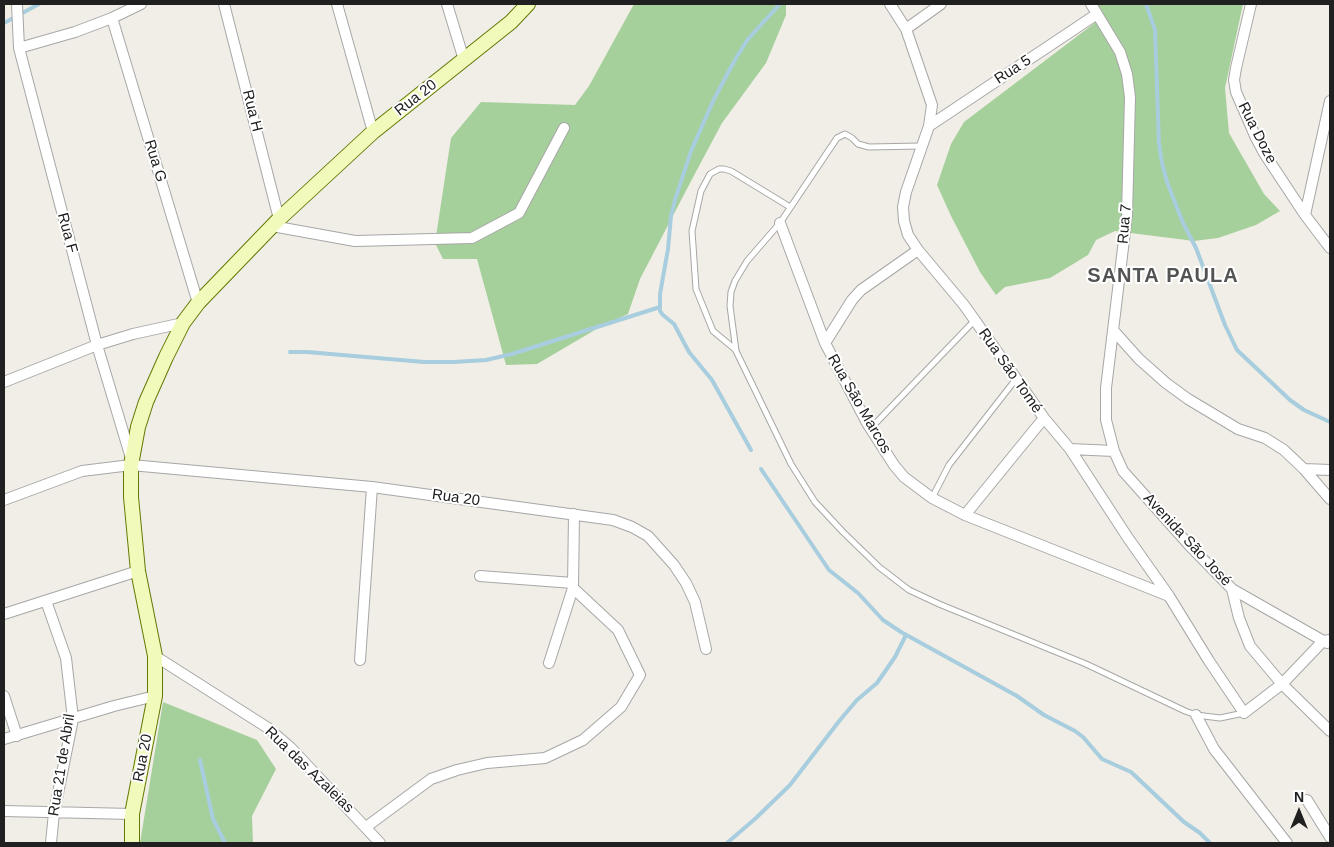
<!DOCTYPE html>
<html>
<head>
<meta charset="utf-8">
<style>
  body { margin:0 }
  #map { position:relative; width:1334px; height:847px; overflow:hidden; background:#f0eee6; font-family:Helvetica,sans-serif }
  canvas { display:block }
  .frame { position:absolute; inset:0; border:5px solid #202020; pointer-events:none }
  .north { position:absolute; left:1274px; top:787px; width:50px; height:50px; -webkit-text-stroke:4px #fff; paint-order:stroke; rotate:0deg; font-size:14px; font-weight:700; line-height:20px; text-align:center; color:#202020 }
  .north::after { content:''; display:block; margin:auto; width:18px; height:22px; background:#202020; clip-path:polygon(50% 0,100% 100%,50% 72%,0 100%) }
</style>
</head>
<body>
<div id="map">
<canvas width="1334" height="847"></canvas>
<div class="frame"></div>
<div class="north">N</div>
</div>
<script>
const c = document.querySelector('canvas').getContext('2d');
c.lineJoin = 'round';
function fill(path, color) { c.fillStyle = color; c.fill(path, 'evenodd'); }
const toPath = rows => new Path2D(rows.map(r => 'M' + r).join(''));
function trace(path, color, width, dash) { c.strokeStyle = color; c.lineWidth = width; c.lineCap = dash ? 'butt' : 'round'; c.setLineDash(dash || []); c.stroke(path); }
function write(font, color, halo, rows, align = 'center') {
  c.font = font + ' Helvetica,sans-serif'; c.lineWidth = 4; c.setLineDash([]); c.textBaseline = 'middle'; c.strokeStyle = halo; c.fillStyle = color; for (const [text, x, y, turn = 0] of rows) {
    c.save(); c.translate(x, y); c.rotate((+turn || 0) * Math.PI / 180); c.textAlign = isNaN(turn) ? turn : align; if (halo) c.strokeText(text, 0, 0); c.fillText(text, 0, 0); c.restore();
  }
}
const forest = toPath([
  [634,4,786,4,786,15,766,63,722,123,690,183,640,279,628,314,600,327,537,364,506,365,477,259,443,259,435,243,451,138,481,102,575,105,589,86],
  [1086,4,1243,4,1225,88,1229,133,1264,194,1280,211,1256,225,1218,238,1194,241,1115,231,1096,240,1088,255,1050,278,1005,287,996,295,980,272,951,216,937,185,951,144,964,122,1096,22],
  [163,702,257,740,276,769,252,816,253,843,140,843]
]);
const stream = toPath([
  [1146,4,1155,30,1159,144,1162,163,1167,182,1183,223,1196,248,1225,325,1237,350,1290,400,1304,410,1330,422],
  [4,23,39,4],
  [290,352,307,352,424,362,454,362,486,360,512,354,660,307],
  [751,450,712,380,689,352,674,324,663,315,660,311,660,294,668,249,671,216,675,200,691,151,714,99,736,58,748,39,780,4],
  [761,469,829,570,858,593,883,620,901,632,1017,696,1044,715,1075,731,1083,737,1102,759,1131,772,1184,822,1200,833,1210,843],
  [200,760,213,819,225,843],
  [727,843,756,818,790,785,840,720,857,700,877,683,895,657,906,635]
]);
const lane = toPath([
  [921,146,869,147,858,144,852,138,845,134,837,138,780,223,747,261,735,281,731,292,730,306,736,351,791,464,815,502,843,532,879,567,909,590,939,604,1086,664,1185,711,1196,715,1220,718,1244,713],
  [736,350,713,331,696,289,692,231,701,191,710,174,719,169,724,169,731,171,790,207],
  [871,428,975,320],
  [932,498,949,465,1016,379]
]);
const street = toPath([
  [17,4,19,48,97,345,131,458],
  [224,4,279,219],
  [337,4,373,132],
  [447,4,464,60],
  [890,4,906,29,932,105,929,126,906,192,903,207,904,221,908,235,918,250,964,305,1044,418,1070,449,1128,538,1169,596,1209,661,1244,713,1282,684,1323,641,1330,640],
  [1091,4,1120,52,1127,74,1130,97,1127,215,1106,388,1106,420,1114,451,1123,471,1189,545,1232,589,1239,618,1250,646,1282,684,1330,731],
  [1251,4,1236,68,1234,80,1236,92,1256,138,1264,153,1305,215,1330,248],
  [112,18,198,303],
  [906,29,941,4],
  [19,48,75,32,112,18,141,4],
  [929,126,1097,14],
  [1305,215,1330,101],
  [780,223,825,343,867,423,894,465,904,477,932,498,965,515,1169,596],
  [272,226,355,241,472,238,519,213,564,128],
  [1113,330,1139,359,1166,383,1188,399,1238,429,1265,438,1284,450,1304,469,1330,499],
  [825,343,852,300,861,290,918,250],
  [4,382,97,345,133,334,183,323],
  [1070,449,1114,451],
  [1304,469,1330,470],
  [4,500,82,471,131,465,372,487,613,520,632,527,648,536,674,565,686,583,695,602,706,649],
  [965,515,1044,418],
  [480,576,573,583],
  [1232,589,1327,643],
  [46,601,66,658,73,719,54,813,51,843],
  [4,614,138,571],
  [155,656,268,728,291,748,380,843],
  [360,660,372,487],
  [549,663,573,588,574,514],
  [4,696,17,736],
  [1196,715,1214,749,1287,843],
  [4,739,114,706,155,696],
  [1307,800,1330,837],
  [4,811,132,814],
  [366,827,431,779,457,770,487,763,545,758,583,740,621,707,640,675,618,630,573,588]
]);
const secondary = toPath([
  [132,843,132,814,155,696,155,656,138,571,131,497,131,465,138,427,146,402,166,357,183,323,198,303,279,219,373,132,511,22,528,4]
]);
const streetNames = [
  ["Rua 5",1013,70,-33],
  ["Rua 20",416,98,-38],
  ["Rua H",252,111,76],
  ["Rua Doze",1257,133,63],
  ["Rua G",155,161,73],
  ["Rua 7",1125,224,-85],
  ["Rua F",67,233,75],
  ["Rua São Tomé",1010,371,55],
  ["Rua São Marcos",859,404,60],
  ["Rua 20",456,498,8],
  ["Avenida São José",1187,540,47],
  ["Rua 20",143,758,-79],
  ["Rua 21 de Abril",62,765,-81],
  ["Rua das Azaleias",309,770,44]
];
const districtNames = [
  ["SANTA PAULA",1163,276]
];
fill(forest, '#a6d09b');
trace(stream, '#a7cdde', 4);
trace(lane, '#a7a7a7', 7);
trace(street, '#a7a7a7', 12);
trace(secondary, '#627904', 16);
trace(lane, '#fff', 5);
trace(street, '#fff', 10);
trace(secondary, '#f1fabb', 14);
write('15px', '#202020', '#fff', streetNames);
c.letterSpacing = '1px';
write('bold 20px', '#535353', '#fff', districtNames);
c.letterSpacing = '0px';
</script>
</body>
</html>
